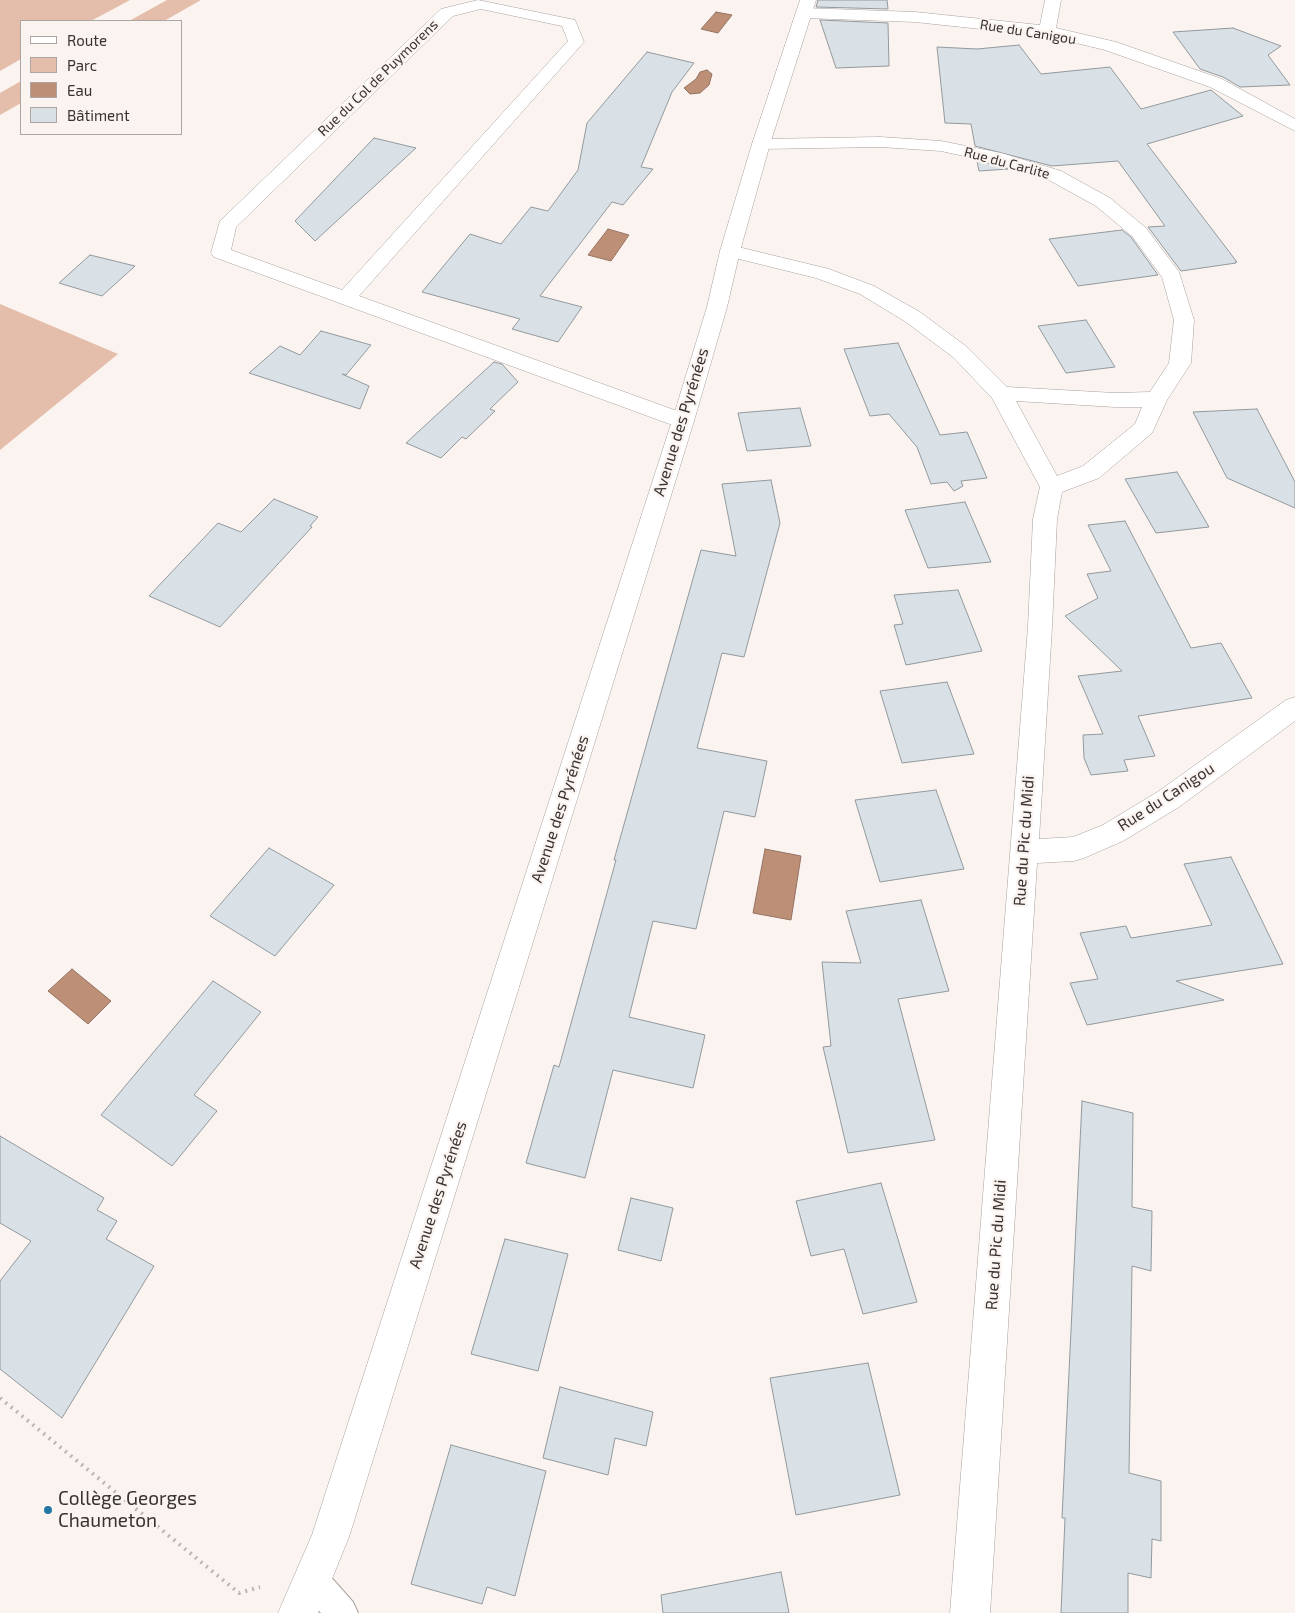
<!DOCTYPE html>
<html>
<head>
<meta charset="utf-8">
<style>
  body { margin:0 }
  #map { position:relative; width:1295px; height:1613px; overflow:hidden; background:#fbf3ef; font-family:"Exo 2",sans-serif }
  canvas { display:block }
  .legend { position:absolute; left:20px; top:20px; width:162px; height:115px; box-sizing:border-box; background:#fbf3ef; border:1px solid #aca6a3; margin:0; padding:6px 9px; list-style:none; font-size:15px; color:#363332 }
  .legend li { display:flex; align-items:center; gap:10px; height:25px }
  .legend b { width:25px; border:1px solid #aca6a3 }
</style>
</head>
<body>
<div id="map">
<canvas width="1295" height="1613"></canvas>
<ul class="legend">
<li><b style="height:6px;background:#fff"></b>Route</li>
<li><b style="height:14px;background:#e4beab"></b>Parc</li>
<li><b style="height:14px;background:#be8f77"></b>Eau</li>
<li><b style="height:14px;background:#dae1e6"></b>Bâtiment</li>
</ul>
</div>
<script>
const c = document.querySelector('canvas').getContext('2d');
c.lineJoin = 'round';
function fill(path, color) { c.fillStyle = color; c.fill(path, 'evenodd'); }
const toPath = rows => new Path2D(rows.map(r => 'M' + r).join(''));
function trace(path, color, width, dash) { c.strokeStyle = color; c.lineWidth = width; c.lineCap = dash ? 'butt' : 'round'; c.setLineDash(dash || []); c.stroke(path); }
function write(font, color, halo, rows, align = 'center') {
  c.font = font + ' "Exo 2",sans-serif'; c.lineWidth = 4.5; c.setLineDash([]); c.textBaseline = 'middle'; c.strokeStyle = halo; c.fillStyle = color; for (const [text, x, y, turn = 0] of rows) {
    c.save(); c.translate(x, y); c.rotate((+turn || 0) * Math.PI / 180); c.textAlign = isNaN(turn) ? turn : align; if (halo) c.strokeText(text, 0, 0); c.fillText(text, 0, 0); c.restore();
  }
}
const green = toPath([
  [0,0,130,0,91,21,21,21,21,59,0,71],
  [167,0,201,0,164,21,129,21],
  [21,81,21,103,0,115,0,93],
  [0,304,118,354,0,450]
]);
const water = toPath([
  [716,12,732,15,718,33,701,29,716,12],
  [707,70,712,74,709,85,700,93,690,94,684,88,696,79,700,72,707,70],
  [608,229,629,235,611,261,588,255,608,229],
  [765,849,801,856,791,920,753,913,765,849],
  [72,969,111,1001,88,1024,48,991,72,969]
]);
const building = toPath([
  [818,0,887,0,888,9,816,7,818,0],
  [820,20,888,23,889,66,836,68,820,20],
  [1233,28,1281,46,1268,55,1290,85,1240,87,1223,77,1200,69,1173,32,1233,28],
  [1019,45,1041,74,1110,67,1141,109,1211,90,1243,116,1147,144,1237,262,1235,262,1236,263,1181,271,1148,227,1165,226,1118,161,1052,166,975,146,971,124,945,123,937,47,977,49,1019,45],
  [647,52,694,63,672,92,641,167,653,169,623,205,612,202,540,296,582,307,558,342,512,329,520,319,422,292,470,234,501,244,531,207,548,211,578,170,587,123,647,52],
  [374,138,416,148,315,241,295,221,374,138],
  [977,161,991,164,1008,169,979,171,977,161],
  [1122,230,1131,237,1158,275,1078,286,1049,239,1122,230],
  [90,255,135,266,102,296,59,283,90,255],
  [1086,320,1115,367,1066,373,1038,326,1086,320],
  [321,331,371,345,346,375,342,374,369,386,360,409,249,373,280,346,300,355,321,331],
  [898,343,940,435,967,432,987,478,961,481,963,486,954,491,947,482,931,484,917,447,889,414,870,416,844,349,898,343],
  [494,362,502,364,518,382,490,409,495,411,466,439,462,437,441,458,406,443,494,362],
  [800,408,811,446,747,451,738,413,800,408],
  [1257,409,1295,482,1295,508,1227,478,1193,412,1257,409],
  [1177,472,1209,527,1156,533,1125,479,1177,472],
  [771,480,780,523,744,657,722,653,697,748,767,761,755,817,724,811,696,929,653,921,629,1017,705,1035,693,1088,613,1070,585,1178,526,1163,554,1065,559,1067,616,860,614,860,701,550,736,556,722,484,771,480],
  [274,499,318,517,310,526,312,527,220,627,149,596,218,523,241,532,274,499],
  [965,502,991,562,928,568,905,510,965,502],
  [1125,521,1191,648,1221,643,1252,698,1138,716,1155,756,1124,760,1128,771,1091,775,1084,758,1083,735,1103,734,1078,676,1122,671,1065,616,1098,598,1087,574,1111,571,1088,525,1125,521],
  [958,590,982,651,906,665,894,625,903,624,894,595,958,590],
  [947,682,974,754,902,763,880,691,947,682],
  [936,790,964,869,880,882,855,800,936,790],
  [269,848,334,885,275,956,210,916,269,848],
  [1231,857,1283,964,1176,981,1224,1000,1087,1025,1070,983,1098,979,1080,933,1126,926,1131,938,1212,925,1184,864,1231,857],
  [921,900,949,991,898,999,935,1140,848,1153,823,1047,831,1046,822,962,861,963,846,911,921,900],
  [213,981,261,1012,194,1095,217,1111,172,1166,101,1115,213,981],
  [1082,1101,1133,1113,1132,1207,1152,1211,1151,1271,1132,1266,1129,1473,1161,1481,1161,1541,1152,1539,1151,1578,1128,1573,1128,1613,1061,1613,1065,1518,1062,1518,1082,1101],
  [0,1136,104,1198,97,1210,117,1221,106,1239,154,1266,62,1418,0,1369,0,1281,31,1241,0,1223,0,1136],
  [881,1183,917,1302,863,1314,844,1249,811,1256,796,1201,881,1183],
  [631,1198,673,1208,661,1261,618,1250,631,1198],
  [505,1239,568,1254,538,1371,471,1354,505,1239],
  [868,1363,900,1495,796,1515,770,1378,868,1363],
  [560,1387,653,1412,646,1446,615,1438,608,1475,543,1458,560,1387],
  [451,1445,546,1471,515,1596,487,1587,482,1604,411,1584,451,1445],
  [781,1572,789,1613,663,1613,661,1595,781,1572]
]);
const path = toPath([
  [0,1398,239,1593,260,1587]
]);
const lane = toPath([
  [312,1563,323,1568,353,1602,358,1613,321,1613,301,1590,296,1579,301,1568,312,1563]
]);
const street = toPath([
  [478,0,575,20,584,42,359,296,691,416,694,421,691,426,683,428,675,426,214,257,211,253,220,221,441,9,478,0],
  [481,9,562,26,568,41,342,290,231,250,236,227,453,16,481,9],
  [1045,0,1061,0,1056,28,1116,42,1222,79,1295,119,1295,131,1210,87,1105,50,1047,36,915,22,804,18,796,13,804,8,915,12,1040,25,1045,0],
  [880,137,941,141,1001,153,1061,171,1110,198,1146,228,1179,272,1194,320,1191,363,1167,400,1152,433,1099,478,1062,492,1057,519,1052,627,1039,839,1073,837,1103,825,1159,791,1286,700,1295,697,1295,721,1179,807,1123,841,1084,858,1074,861,1037,863,990,1613,950,1613,1028,627,1033,519,1040,487,992,398,953,357,906,322,860,294,816,278,723,255,720,251,723,247,730,245,829,269,874,286,920,312,967,347,1007,387,1115,393,1150,392,1169,363,1174,320,1162,277,1132,236,1096,206,1047,179,991,162,941,151,880,147,761,149,755,148,752,144,755,140,761,139,880,137],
  [1016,401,1115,407,1142,407,1135,424,1083,466,1057,476,1016,401]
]);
const secondary = toPath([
  [800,0,816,0,770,144,740,251,727,307,694,421,349,1537,318,1613,278,1613,312,1535,672,421,707,307,720,251,752,144,800,0]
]);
const markers = [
  [48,1510,5,"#2276a6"]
];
const farStreetnames = [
  ["Rue du Canigou",1028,32,9],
  ["Rue du Col de Puymorens",378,78,-44],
  ["Rue du Carlite",1007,163,15]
];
const streetNames = [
  ["Avenue des Pyrénées",681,422,-73],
  ["Rue du Canigou",1166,797,-33],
  ["Avenue des Pyrénées",560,809,-72],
  ["Rue du Pic du Midi",1024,841,-86],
  ["Avenue des Pyrénées",438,1195,-72],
  ["Rue du Pic du Midi",996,1245,-86]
];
const nearPoinames = [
  ["Collège Georges",58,1499],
  ["Chaumeton",58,1521]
];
fill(green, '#e4beab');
fill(water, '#be8f77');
trace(water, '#957362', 1);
fill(building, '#dae1e6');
trace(building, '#92999d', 1);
trace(lane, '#a8a19d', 2);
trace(street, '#a8a19d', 1);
trace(secondary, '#a8a19d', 1);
trace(path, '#bcb5b2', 4, [2, 5]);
fill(lane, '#fff');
fill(street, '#fff');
fill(secondary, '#fff');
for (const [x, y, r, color] of markers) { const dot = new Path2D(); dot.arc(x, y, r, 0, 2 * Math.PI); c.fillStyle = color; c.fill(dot); trace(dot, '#fbf3ef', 2); }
write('14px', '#363332', '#fbf3ef', farStreetnames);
write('16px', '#363332', '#fbf3ef', streetNames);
write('19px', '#363332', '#fbf3ef', nearPoinames, 'left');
</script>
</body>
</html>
